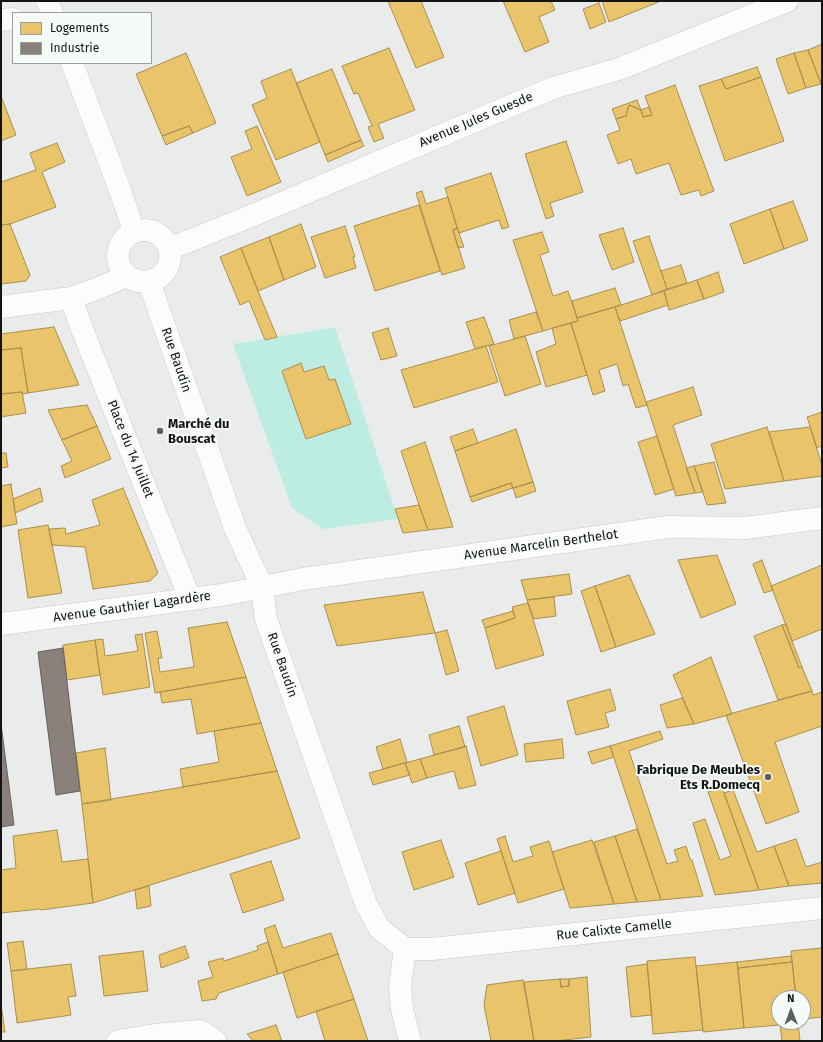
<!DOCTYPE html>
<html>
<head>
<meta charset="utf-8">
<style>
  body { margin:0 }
  #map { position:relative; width:823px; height:1042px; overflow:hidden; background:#eaeceb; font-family:"Fira Sans",sans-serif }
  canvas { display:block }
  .frame { position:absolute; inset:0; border:2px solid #131414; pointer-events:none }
  .legend { position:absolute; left:12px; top:12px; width:140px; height:52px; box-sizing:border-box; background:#f6fbfa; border:1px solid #9b9f9e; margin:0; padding:5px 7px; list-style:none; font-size:12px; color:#131414 }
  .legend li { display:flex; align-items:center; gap:8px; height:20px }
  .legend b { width:20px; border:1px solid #9b9f9e }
  .north { position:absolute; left:771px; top:990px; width:40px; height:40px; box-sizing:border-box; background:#f6fbfa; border:1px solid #9b9f9e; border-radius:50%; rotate:359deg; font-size:11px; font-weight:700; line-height:16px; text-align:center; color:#131414 }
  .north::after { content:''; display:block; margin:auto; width:14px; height:18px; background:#5e605f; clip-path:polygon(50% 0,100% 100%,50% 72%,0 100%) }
</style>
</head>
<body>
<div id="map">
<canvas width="823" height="1042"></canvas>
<div class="frame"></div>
<ul class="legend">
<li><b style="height:11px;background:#e9c46a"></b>Logements</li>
<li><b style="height:11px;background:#8a817c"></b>Industrie</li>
</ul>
<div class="north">N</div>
</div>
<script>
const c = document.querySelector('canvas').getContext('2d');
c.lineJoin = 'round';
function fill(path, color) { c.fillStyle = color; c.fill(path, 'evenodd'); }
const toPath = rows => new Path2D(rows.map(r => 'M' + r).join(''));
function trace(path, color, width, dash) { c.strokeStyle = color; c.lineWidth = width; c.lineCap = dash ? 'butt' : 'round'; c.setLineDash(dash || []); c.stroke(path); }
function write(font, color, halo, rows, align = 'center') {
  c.font = font + ' "Fira Sans",sans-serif'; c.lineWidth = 4; c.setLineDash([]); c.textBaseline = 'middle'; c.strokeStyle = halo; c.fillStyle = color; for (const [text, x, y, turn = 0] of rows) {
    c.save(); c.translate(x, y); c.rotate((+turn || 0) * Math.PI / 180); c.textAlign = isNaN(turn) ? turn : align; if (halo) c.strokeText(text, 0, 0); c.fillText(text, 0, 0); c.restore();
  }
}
const green = toPath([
  [335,327,398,519,322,529,292,508,233,344]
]);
const homes = toPath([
  [388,1,421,1,444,57,416,68,388,1],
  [503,1,551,1,555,10,539,17,549,42,525,52,503,1],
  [602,1,661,1,609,22,602,1],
  [599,3,606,22,590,29,583,9,599,3],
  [822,44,822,84,821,84,808,50,822,44],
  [389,48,415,110,378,124,384,138,374,142,368,127,372,126,358,93,354,94,342,66,389,48],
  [808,50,821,84,806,88,794,53,808,50],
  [186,53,216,123,193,133,189,126,162,136,136,74,186,53],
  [794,53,806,88,788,94,776,59,794,53],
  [757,67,761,77,726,89,721,79,757,67],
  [291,69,320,142,276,160,252,105,267,98,261,81,291,69],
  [332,69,361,140,325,155,296,83,332,69],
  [761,77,784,141,725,161,699,86,721,79,726,89,761,77],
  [675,85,714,191,701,196,699,190,681,195,669,163,636,174,631,159,618,164,607,135,620,130,616,119,626,116,629,105,641,110,643,117,652,115,645,96,675,85],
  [1,96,16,135,1,141,1,96],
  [637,100,641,110,629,105,626,116,616,119,612,109,637,100],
  [649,107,652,115,643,117,641,110,649,107],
  [189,126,193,133,166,145,162,136,189,126],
  [257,126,281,182,247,196,231,157,252,149,245,131,257,126],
  [361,140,364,146,328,162,325,155,361,140],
  [566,141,583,192,550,203,554,216,546,219,525,154,566,141],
  [57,143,65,162,42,172,56,207,10,224,1,225,1,182,36,170,30,153,57,143],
  [491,173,509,227,502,229,499,220,459,233,445,188,491,173],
  [422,191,426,204,448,197,457,228,453,230,465,268,442,275,416,193,422,191],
  [793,201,808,240,784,249,770,209,793,201],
  [419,205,440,271,375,291,354,226,419,205],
  [770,209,784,249,744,264,730,224,770,209],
  [10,224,30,275,26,281,1,284,1,225,10,224],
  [301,224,316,267,284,280,269,237,301,224],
  [345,226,355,257,353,257,356,268,325,278,311,237,345,226],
  [457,228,464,247,458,248,453,230,457,228],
  [623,228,634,262,612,270,599,235,623,228],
  [542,232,549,252,540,255,553,296,568,291,578,321,543,331,513,240,542,232],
  [649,236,667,289,652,295,633,241,649,236],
  [269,237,284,280,258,291,241,248,269,237],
  [241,248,258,291,277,337,265,340,249,301,240,305,220,257,241,248],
  [681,265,687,283,667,289,661,271,681,265],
  [718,272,724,292,704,299,697,280,718,272],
  [697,280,704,299,669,310,664,291,697,280],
  [615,288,621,305,577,318,572,301,615,288],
  [664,291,668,305,620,321,615,307,664,291],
  [615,307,647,405,636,408,628,384,623,386,617,364,599,370,605,391,593,395,571,323,578,321,577,318,615,307],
  [536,312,543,331,514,339,509,320,536,312],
  [484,317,494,344,475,349,466,322,484,317],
  [571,323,587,375,546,387,536,352,556,344,552,328,571,323],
  [54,327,79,385,28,393,21,348,1,350,1,334,54,327],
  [388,328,397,356,381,360,372,333,388,328],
  [525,336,541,384,505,396,489,346,525,336],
  [486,346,498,382,414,408,401,370,486,346],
  [21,348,28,393,23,394,22,392,1,394,1,350,21,348],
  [301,363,304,372,324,366,329,380,335,379,351,424,306,439,282,371,301,363],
  [693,387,702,415,673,425,695,493,676,496,646,402,693,387],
  [22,392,26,413,1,417,1,394,22,392],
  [87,405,97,426,62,440,48,410,87,405],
  [822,412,822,448,821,446,817,448,807,417,822,412],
  [97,426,111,459,65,478,61,466,72,461,62,440,97,426],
  [767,427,784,481,725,489,711,444,767,427],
  [810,427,822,465,822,476,784,481,769,432,810,427],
  [473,429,478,443,455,451,450,437,473,429],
  [516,429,533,482,513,488,511,483,470,497,455,451,516,429],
  [657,436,674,489,655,495,638,442,657,436],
  [425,442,431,460,453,527,428,530,419,505,401,451,425,442],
  [1,453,6,453,8,467,1,468,1,453],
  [714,462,726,503,707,505,694,466,714,462],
  [694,466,696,471,703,492,695,493,686,468,694,466],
  [533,482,536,491,516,498,513,488,533,482],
  [511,483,513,488,472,502,470,497,511,483],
  [11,484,17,524,1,527,1,486,11,484],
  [40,488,43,501,15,513,13,499,40,488],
  [123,488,158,573,150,581,93,589,85,547,52,545,49,529,65,528,66,534,100,525,92,500,123,488],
  [419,505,428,530,403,533,395,509,419,505],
  [48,525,62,593,28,598,18,530,48,525],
  [717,555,736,604,701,618,678,560,717,555],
  [762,560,773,590,764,593,753,564,762,560],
  [822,565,822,629,792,641,771,586,822,565],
  [569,574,572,594,527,600,521,580,569,574],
  [629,575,655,634,616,647,595,586,629,575],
  [595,586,616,647,601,652,581,591,595,586],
  [423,592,435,633,337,646,324,605,423,592],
  [554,597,556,616,534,619,527,600,554,597],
  [528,603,544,655,496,669,485,628,515,618,512,607,528,603],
  [513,611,515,618,485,628,482,620,513,611],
  [227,622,246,677,155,693,145,633,157,631,162,658,158,658,160,672,194,667,188,628,227,622],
  [786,624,792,641,802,667,799,668,782,625,786,624],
  [782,625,799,668,802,667,812,691,778,700,754,636,782,625],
  [447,630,459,671,446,675,435,633,447,630],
  [142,634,150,687,103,695,95,640,103,639,105,656,138,651,135,635,142,634],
  [95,640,100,675,67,680,63,645,95,640],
  [711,657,732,714,694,724,673,675,711,657],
  [246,677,261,723,197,734,191,699,162,703,160,692,246,677],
  [610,689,616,710,605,713,609,727,576,735,567,701,610,689],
  [812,691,813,695,822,692,822,726,775,742,799,812,766,824,726,715,812,691],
  [682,698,694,724,667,728,660,705,682,698],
  [504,706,518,755,481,766,467,717,504,706],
  [261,723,277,771,183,787,180,769,219,762,214,731,261,723],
  [459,726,465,747,434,755,429,735,459,726],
  [660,731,663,739,629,751,667,864,678,861,674,850,686,846,690,859,692,860,703,896,661,900,610,746,660,731],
  [400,739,407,762,383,769,376,747,400,739],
  [562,739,564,758,526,762,524,744,562,739],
  [466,746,476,785,459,789,454,771,427,778,420,759,466,746],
  [610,746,614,757,592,764,588,752,610,746],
  [105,748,111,800,82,804,76,753,105,748],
  [420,759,427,778,412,783,405,763,420,759],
  [405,763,410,775,373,785,369,773,405,763],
  [277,771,300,838,93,903,82,804,277,771],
  [721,787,724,793,759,890,715,895,693,823,705,819,720,860,731,856,708,792,721,787],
  [733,790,757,852,774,846,789,886,759,890,724,793,733,790],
  [637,829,661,900,637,902,615,836,637,829],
  [57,830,62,862,88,859,93,903,41,910,40,909,1,913,1,870,16,868,13,836,57,830],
  [505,836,513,862,533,856,530,847,549,841,564,889,518,903,497,839,505,836],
  [615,836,637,902,614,904,594,842,615,836],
  [796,839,806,867,822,862,822,883,789,886,774,846,796,839],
  [441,840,454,877,414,890,402,852,441,840],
  [592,840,614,904,570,908,552,852,592,840],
  [501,851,515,893,478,905,465,863,501,851],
  [271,861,284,900,243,913,230,874,271,861],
  [149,886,151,906,137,909,135,890,149,886],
  [275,925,283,948,331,933,338,954,278,974,264,929,275,925],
  [23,941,27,969,11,971,7,943,23,941],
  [268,942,278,974,219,993,216,999,202,1001,198,981,213,977,208,962,223,958,224,961,258,950,257,946,268,942],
  [185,946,189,958,161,968,159,955,185,946],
  [822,948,822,1017,803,1019,803,998,796,998,791,951,822,948],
  [143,951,148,991,104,996,99,956,143,951],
  [338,954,354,999,297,1018,283,972,338,954],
  [791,956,792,962,738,968,737,962,791,956],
  [695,957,703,1030,653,1034,647,961,695,957],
  [737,962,744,1028,703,1032,696,966,737,962],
  [792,962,796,998,779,998,779,1022,798,1022,800,1041,782,1041,780,1025,744,1028,738,968,792,962],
  [71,964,76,996,68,997,71,1015,17,1023,11,971,71,964],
  [647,964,652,1015,631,1017,626,967,647,964],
  [587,977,591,1037,555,1041,534,1041,524,982,560,979,561,987,569,986,569,979,587,977],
  [560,979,569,979,569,986,561,987,560,979],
  [523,980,534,1041,491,1041,484,1005,487,985,523,980],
  [354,999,368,1041,325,1041,316,1011,354,999],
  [1,1004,5,1032,1,1032,1,1004],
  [276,1025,282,1041,253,1041,247,1034,276,1025]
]);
const industry = toPath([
  [63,648,80,791,56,795,38,652,63,648],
  [1,724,14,825,1,827,1,724]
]);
const minor = toPath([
  [47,1,52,13],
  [1,20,13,19],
  [72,63,120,190,134,231],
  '118 256a26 26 0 1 1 52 0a26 26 0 1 1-52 0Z',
  [169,249,256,214,553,88,619,69,787,1],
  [149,282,235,528,262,587,266,619,366,904,379,928,405,949],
  [71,298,82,329,190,599],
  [1,307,71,298,99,288,126,276],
  [1,624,222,595,303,579,668,527,745,528,822,518],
  [405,949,432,949,822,908],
  [405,949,400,986,402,1009,410,1041],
  [118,1041,155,1035,200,1031,215,1041]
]);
const markers = [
  [160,431,4,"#5e605f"],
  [768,777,4,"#5e605f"]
];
const streetNames = [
  ["Avenue Jules Guesde",476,120,-23],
  ["Rue Baudin",176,360,71],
  ["Place du 14 Juillet",130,449,68],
  ["Avenue Marcelin Berthelot",541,545,-8],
  ["Avenue Gauthier Lagardère",132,607,-8],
  ["Rue Baudin",282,665,71],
  ["Rue Calixte Camelle",614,930,-6]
];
const poiNames = [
  ["Marché du",168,424],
  ["Bouscat",168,439],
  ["Fabrique De Meubles",760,770,"right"],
  ["Ets R.Domecq",760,785,"right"]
];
fill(green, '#bdede2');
fill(homes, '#e9c46a');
trace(homes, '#a98f50', 1);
fill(industry, '#8a817c');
trace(industry, '#66605d', 1);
trace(minor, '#c7c9c8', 23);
trace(minor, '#fcfcfc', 22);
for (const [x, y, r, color] of markers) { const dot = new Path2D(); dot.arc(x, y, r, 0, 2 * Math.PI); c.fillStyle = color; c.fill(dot); trace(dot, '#f6fbfa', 1.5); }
write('13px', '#131414', '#f6fbfa', streetNames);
write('bold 13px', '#131414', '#f6fbfa', poiNames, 'left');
</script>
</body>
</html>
